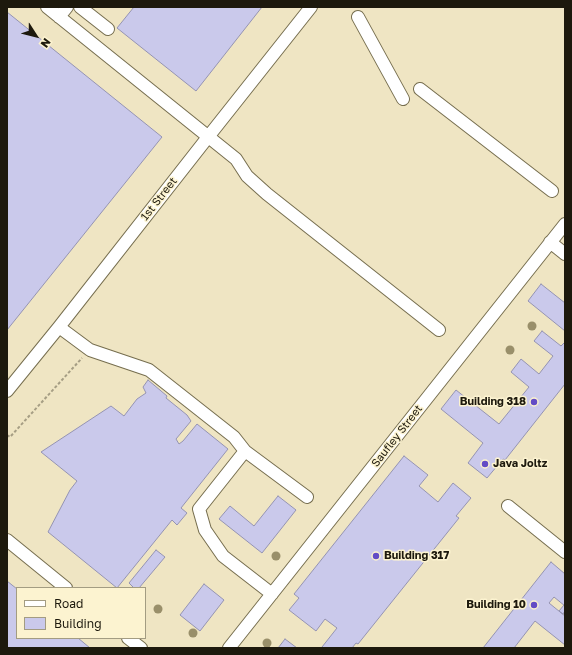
<!DOCTYPE html>
<html>
<head>
<meta charset="utf-8">
<style>
  body { margin:0 }
  #map { position:relative; width:572px; height:655px; overflow:hidden; background:#efe5c3; font-family:"Golos Text",sans-serif }
  canvas { display:block }
  .frame { position:absolute; inset:0; border:8px solid #1d190d; pointer-events:none }
  .legend { position:absolute; left:16px; top:587px; width:130px; height:52px; box-sizing:border-box; background:#fcf3d0; border:1px solid #a39c82; margin:0; padding:5px 7px; list-style:none; font-size:12px; color:#1d190d }
  .legend li { display:flex; align-items:center; gap:8px; height:20px }
  .legend b { width:20px; border:1px solid #a39c82 }
  .north { position:absolute; left:16px; top:16px; width:40px; height:40px; -webkit-text-stroke:3px #fcf3d0; paint-order:stroke; rotate:126deg; font-size:11px; font-weight:700; line-height:16px; text-align:center; color:#1d190d }
  .north::after { content:''; display:block; margin:auto; width:14px; height:18px; background:#1d190d; clip-path:polygon(50% 0,100% 100%,50% 72%,0 100%) }
</style>
</head>
<body>
<div id="map">
<canvas width="572" height="655"></canvas>
<div class="frame"></div>
<ul class="legend">
<li><b style="height:5px;background:#fff"></b>Road</li>
<li><b style="height:11px;background:#cac9eb"></b>Building</li>
</ul>
<div class="north">N</div>
</div>
<script>
const c = document.querySelector('canvas').getContext('2d');
c.lineJoin = 'round';
function fill(path, color) { c.fillStyle = color; c.fill(path, 'evenodd'); }
const toPath = rows => new Path2D(rows.map(r => 'M' + r).join(''));
function trace(path, color, width, dash) { c.strokeStyle = color; c.lineWidth = width; c.lineCap = dash ? 'butt' : 'round'; c.setLineDash(dash || []); c.stroke(path); }
function write(font, color, halo, rows, align = 'center') {
  c.font = font + ' "Golos Text",sans-serif'; c.lineWidth = 3; c.setLineDash([]); c.textBaseline = 'middle'; c.strokeStyle = halo; c.fillStyle = color; for (const [text, x, y, turn = 0] of rows) {
    c.save(); c.translate(x, y); c.rotate((+turn || 0) * Math.PI / 180); c.textAlign = isNaN(turn) ? turn : align; if (halo) c.strokeText(text, 0, 0); c.fillText(text, 0, 0); c.restore();
  }
}
const building = toPath([
  [134,7,262,7,196,91,117,28,134,7],
  [7,12,162,137,7,330,7,12],
  [541,284,565,303,565,331,528,301,541,284],
  [542,331,561,346,565,342,565,384,505,460,503,459,487,478,468,463,483,443,441,409,456,390,499,424,529,387,511,372,521,359,539,374,553,356,534,341,542,331],
  [148,380,167,396,166,398,187,415,191,421,176,439,179,444,183,441,197,424,228,449,181,508,187,513,177,525,172,520,117,588,48,532,70,490,77,481,41,452,111,406,124,416,137,399,146,393,143,387,148,380],
  [404,456,428,475,419,486,438,502,453,483,471,498,456,516,459,518,358,644,356,643,352,648,323,648,322,647,337,628,325,619,316,631,289,610,299,598,294,594,404,456],
  [278,496,296,510,262,553,219,519,230,506,254,526,278,496],
  [156,550,165,557,139,588,134,588,129,583,156,550],
  [551,562,565,574,565,606,554,597,549,603,565,616,565,645,535,621,514,648,483,648,551,562],
  [7,581,17,589,17,638,78,638,90,648,7,648,7,581],
  [204,584,224,600,200,631,180,615,204,584],
  [564,605,565,606,565,611,563,614,559,611,564,605],
  [285,639,297,648,278,648,285,639]
]);
const path = toPath([
  [7,435,10,437,82,358]
]);
const minor = toPath([
  [47,7,236,159,247,176,267,194,439,330],
  [80,7,108,29],
  [59,17,67,7],
  [358,17,403,99],
  [420,89,552,191],
  [550,242,565,254],
  [59,327,90,350,149,370,234,437,245,451,307,497],
  [7,391,59,327,208,137,311,7],
  [245,451,199,509,205,530,223,556,272,594],
  [508,506,565,552],
  [7,540,66,588],
  [128,638,141,648],
  [229,648,565,224]
]);
const trees = [
  [532,326],
  [510,350],
  [276,556],
  [158,609],
  [193,633],
  [267,643]
];
const markers = [
  [534,402,4,"#634cc5"],
  [485,464,4,"#634cc5"],
  [376,556,4,"#634cc5"],
  [534,605,4,"#634cc5"]
];
const streetNames = [
  ["1st Street",159,199,-52],
  ["Saufley Street",397,436,-52]
];
const poiNames = [
  ["Building 318",526,402],
  ["Java Joltz",493,464,"left"],
  ["Building 317",384,556,"left"],
  ["Building 10",526,605]
];
fill(building, '#cac9eb');
trace(building, '#9493b2', 1);
trace(minor, '#766e4f', 14);
trace(path, '#a69e84', 2, [3, 2]);
trace(minor, '#fff', 12);
c.fillStyle = '#998f6a';
for (const [x, y] of trees) { c.beginPath(); c.arc(x, y, 4.5, 0, 2 * Math.PI); c.fill(); }
for (const [x, y, r, color] of markers) { const dot = new Path2D(); dot.arc(x, y, r, 0, 2 * Math.PI); c.fillStyle = color; c.fill(dot); trace(dot, '#fcf3d0', 1.5); }
write('11px', '#1d190d', '#fcf3d0', streetNames);
write('bold 11px', '#1d190d', '#fcf3d0', poiNames, 'right');
</script>
</body>
</html>
